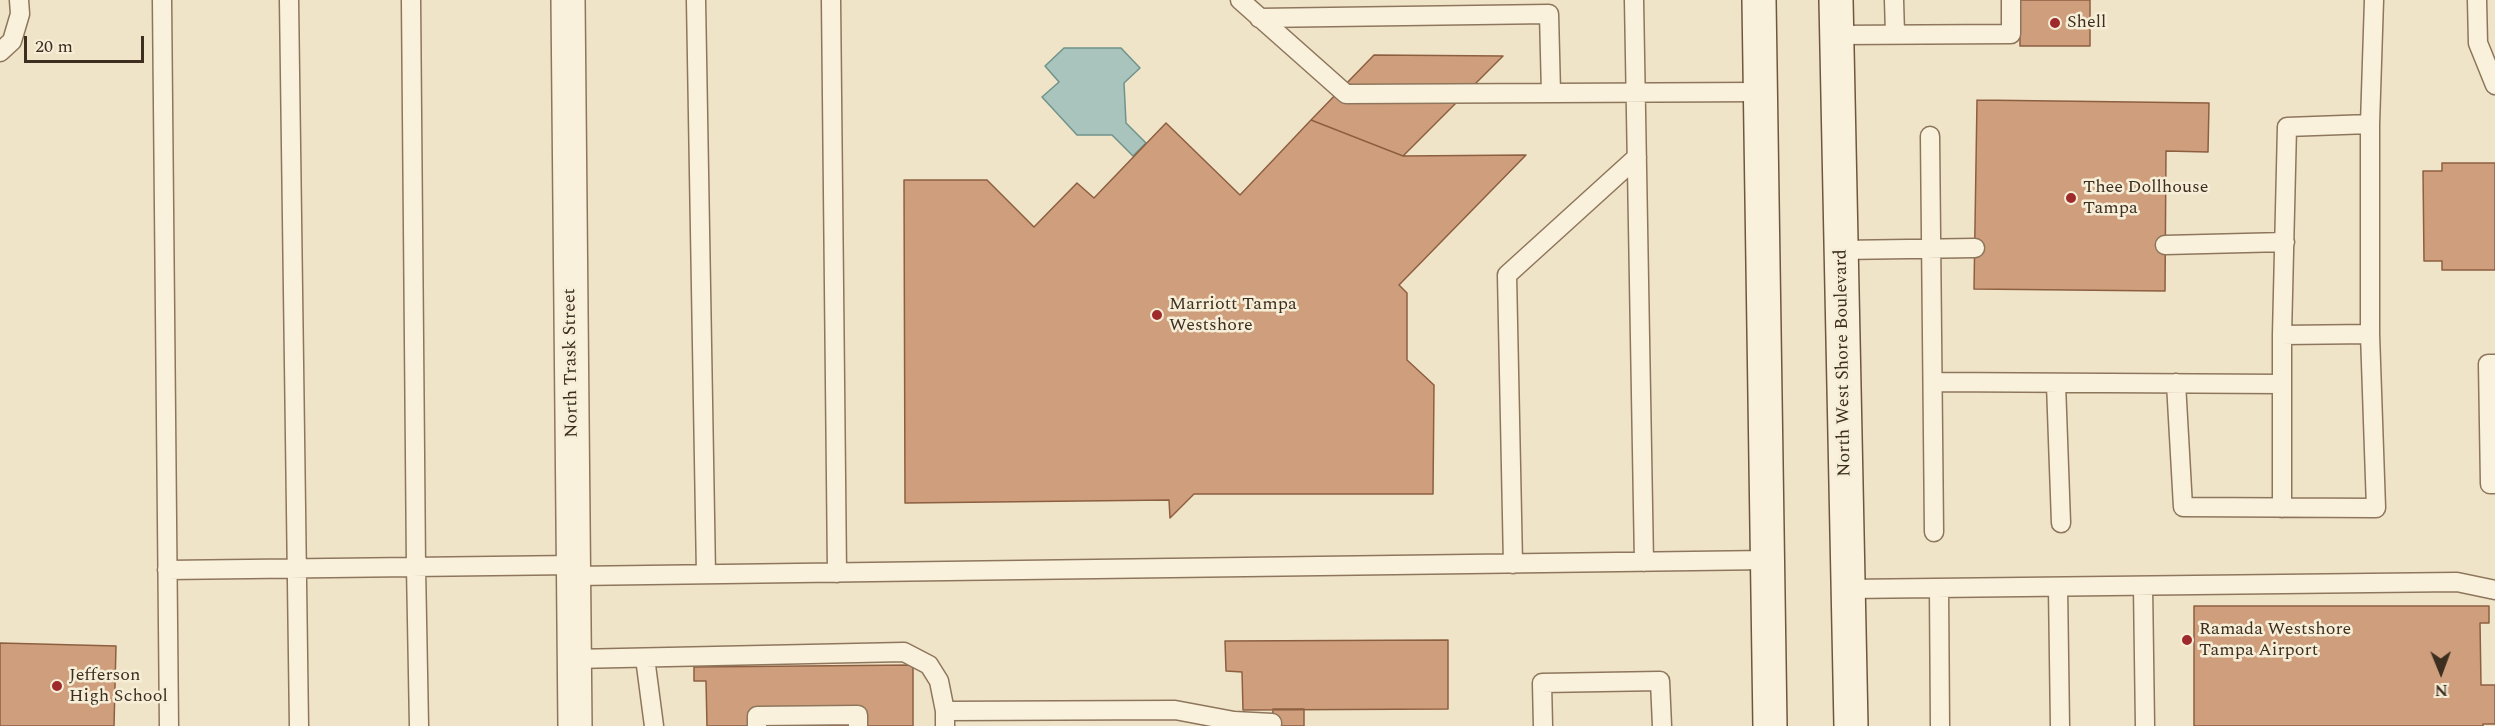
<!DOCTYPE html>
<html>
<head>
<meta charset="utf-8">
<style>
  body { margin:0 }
  #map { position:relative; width:2495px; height:726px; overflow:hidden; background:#f0e4c8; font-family:Spectral,serif }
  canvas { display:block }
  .north { position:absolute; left:2411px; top:642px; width:60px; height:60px; -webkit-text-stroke:4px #f7eed8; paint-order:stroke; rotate:179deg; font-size:16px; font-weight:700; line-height:24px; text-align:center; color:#3d2e20 }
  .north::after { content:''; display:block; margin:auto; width:21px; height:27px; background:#3d2e20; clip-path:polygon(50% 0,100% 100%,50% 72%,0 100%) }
  .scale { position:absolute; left:24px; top:36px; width:120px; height:27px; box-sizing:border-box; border:3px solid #3d2e20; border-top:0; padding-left:8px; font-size:18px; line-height:21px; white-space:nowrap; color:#3d2e20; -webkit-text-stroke:4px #f7eed8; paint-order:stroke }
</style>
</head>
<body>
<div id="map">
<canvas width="2495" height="726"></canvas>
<div class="north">N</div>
<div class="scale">20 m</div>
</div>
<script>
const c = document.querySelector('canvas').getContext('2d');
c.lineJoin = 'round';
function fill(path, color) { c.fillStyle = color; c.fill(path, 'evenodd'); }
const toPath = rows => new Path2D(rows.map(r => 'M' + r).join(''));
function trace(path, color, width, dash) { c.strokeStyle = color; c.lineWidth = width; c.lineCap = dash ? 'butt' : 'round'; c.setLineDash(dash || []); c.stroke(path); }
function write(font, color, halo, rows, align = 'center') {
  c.font = font + ' Spectral,serif'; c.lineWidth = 5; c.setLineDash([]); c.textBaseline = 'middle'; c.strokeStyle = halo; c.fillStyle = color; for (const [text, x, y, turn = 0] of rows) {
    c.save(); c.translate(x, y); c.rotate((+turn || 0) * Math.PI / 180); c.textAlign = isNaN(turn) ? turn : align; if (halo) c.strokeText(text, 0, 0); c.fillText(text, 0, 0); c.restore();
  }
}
const water = toPath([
  [1064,48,1121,48,1140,68,1124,83,1126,123,1146,143,1133,156,1112,135,1077,135,1042,97,1059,82,1045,66,1064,48]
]);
const building = toPath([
  [2020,0,2090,0,2090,46,2020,46,2020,0],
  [1374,55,1503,56,1403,156,1311,120,1374,55],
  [1977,100,2209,103,2208,152,2166,151,2165,291,1974,289,1977,100],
  [1311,120,1403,156,1526,155,1399,285,1407,293,1407,360,1434,385,1433,494,1194,494,1170,518,1169,500,905,503,904,180,987,180,1034,227,1077,183,1094,198,1166,123,1240,195,1311,120],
  [2442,163,2495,163,2495,270,2442,270,2442,261,2424,261,2423,171,2442,171,2442,163],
  [2194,606,2489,606,2489,623,2480,623,2481,685,2495,685,2495,724,2483,724,2483,726,2194,726,2194,606],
  [1448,640,1448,709,1243,710,1242,672,1226,671,1225,641,1448,640],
  [0,643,116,646,114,726,0,726,0,643],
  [913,665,913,726,707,726,706,681,694,681,694,667,913,665],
  [1273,709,1304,709,1304,726,1272,726,1273,709]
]);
const lane = toPath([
  [162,0,169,726],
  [289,0,299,726],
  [411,0,416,567,419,726],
  [696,0,706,574],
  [831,0,837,573],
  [1240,0,1346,94,1760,92],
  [1634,0,1644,562],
  [1894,0,1895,34],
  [2477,0,2478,43,2495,85],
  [1259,18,1549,14,1551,93],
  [1837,35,2011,34,2011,0],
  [0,52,12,41,20,14,19,0],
  [1930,136,1934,532],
  [2165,245,2285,242],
  [1841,250,1975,248],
  [2282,335,2370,334],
  [2495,364,2488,364,2490,484,2495,484],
  [1933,382,2282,384],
  [2176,383,2183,507,2376,508,2370,334,2370,124,2374,0],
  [2056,384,2061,523],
  [2282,508,2282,335,2287,127,2370,124],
  [1513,564,1507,275,1637,157],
  [167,570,574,565],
  [574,576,1767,560],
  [2143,586,2145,726],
  [2058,587,2060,726],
  [1939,588,1940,726],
  [1848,589,2457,582,2495,590],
  [645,658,654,726],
  [574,659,904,652,929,665,939,681,945,711,945,726],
  [945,711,1175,710,1234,721,1272,723],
  [757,726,757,716,858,715,858,726],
  [1543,726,1542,683,1660,681,1662,726]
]);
const street = toPath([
  [568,0,575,726]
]);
const secondary = toPath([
  [1759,0,1770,726],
  [1836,0,1851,726]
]);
const markers = [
  [2055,23,6,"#9e2a2b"],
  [2071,198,6,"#9e2a2b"],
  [1157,315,6,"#9e2a2b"],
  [2187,640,6,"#9e2a2b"],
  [57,686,6,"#9e2a2b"]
];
const poiNames = [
  ["Shell",2067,23],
  ["Thee Dollhouse",2083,188],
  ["Tampa",2083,209],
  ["Marriott Tampa",1169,305],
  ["Westshore",1169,326],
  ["Ramada Westshore",2199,630],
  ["Tampa Airport",2199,651],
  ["Jefferson",69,676],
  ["High School",69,697]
];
const streetNames = [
  ["North Trask Street",572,363,-91],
  ["North West Shore Boulevard",1844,363,-91]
];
fill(water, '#a9c4bc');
trace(water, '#6f938a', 1.5);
fill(building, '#cf9f7d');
trace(building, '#8d5f41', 1.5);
trace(lane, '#8d765c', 21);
trace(street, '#8d765c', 36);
trace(secondary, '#6f573f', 36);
trace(lane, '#faf1dc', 18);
trace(street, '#faf1dc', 33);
trace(secondary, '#faf1dc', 33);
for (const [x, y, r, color] of markers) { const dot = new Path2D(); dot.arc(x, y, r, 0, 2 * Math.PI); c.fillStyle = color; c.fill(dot); trace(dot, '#f7eed8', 2); }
write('18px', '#3d2e20', '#f7eed8', poiNames, 'left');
write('18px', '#3d2e20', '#f7eed8', streetNames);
</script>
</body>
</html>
